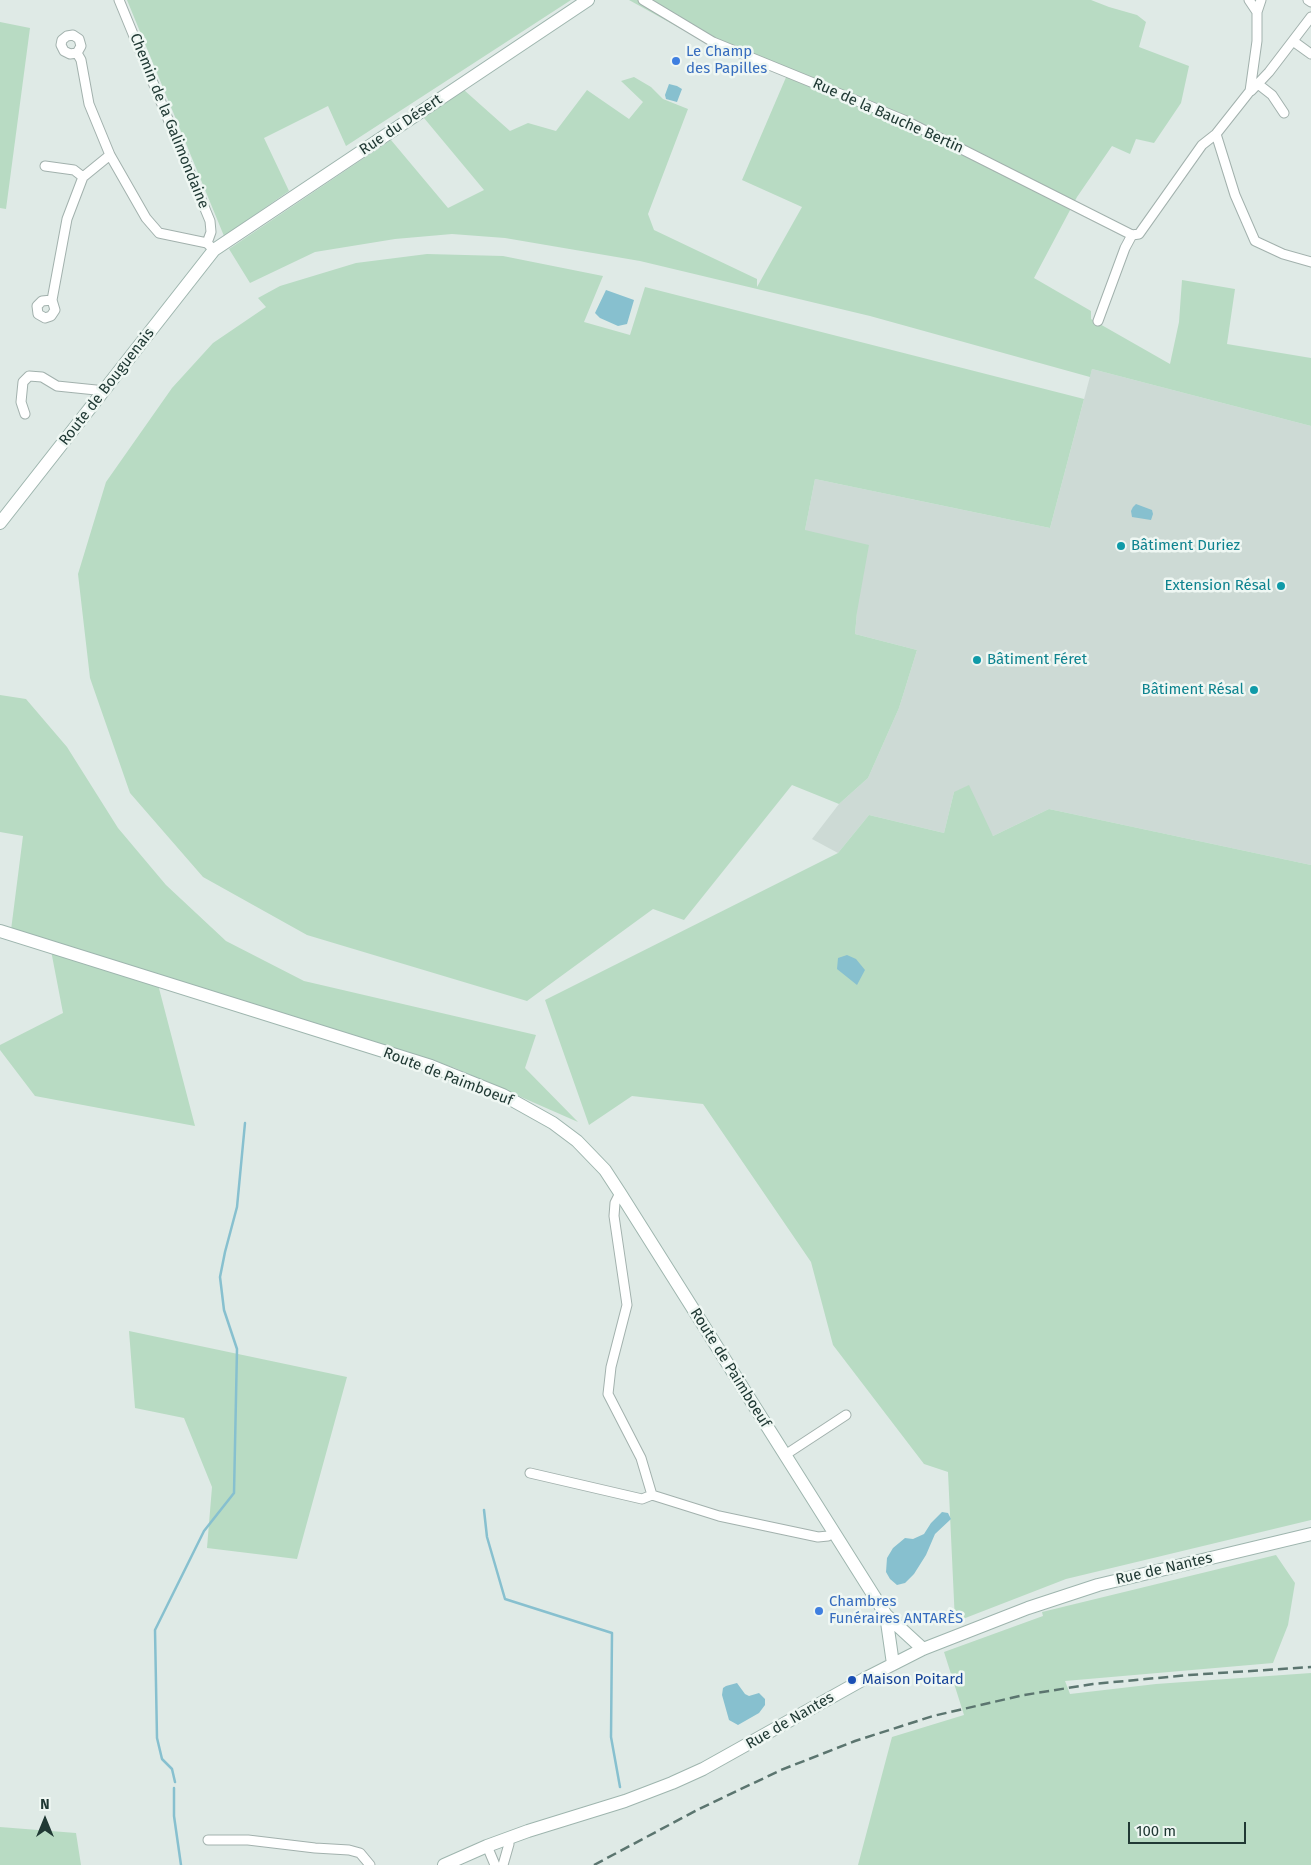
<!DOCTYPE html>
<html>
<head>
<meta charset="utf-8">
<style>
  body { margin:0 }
  #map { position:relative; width:1311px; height:1865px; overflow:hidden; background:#dfeae6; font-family:"Fira Sans",sans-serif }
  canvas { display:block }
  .north { position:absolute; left:20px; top:1795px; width:50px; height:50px; -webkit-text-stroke:4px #eff7f3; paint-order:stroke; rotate:0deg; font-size:14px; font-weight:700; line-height:20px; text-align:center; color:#203934 }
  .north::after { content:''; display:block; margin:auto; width:18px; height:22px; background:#203934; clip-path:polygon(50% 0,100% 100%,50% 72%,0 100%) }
  .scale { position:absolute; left:1128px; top:1822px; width:118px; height:22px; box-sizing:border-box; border:2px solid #203934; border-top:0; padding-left:6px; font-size:15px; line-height:18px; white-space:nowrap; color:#203934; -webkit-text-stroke:4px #eff7f3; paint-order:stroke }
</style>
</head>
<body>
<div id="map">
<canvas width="1311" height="1865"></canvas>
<div class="north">N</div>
<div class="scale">100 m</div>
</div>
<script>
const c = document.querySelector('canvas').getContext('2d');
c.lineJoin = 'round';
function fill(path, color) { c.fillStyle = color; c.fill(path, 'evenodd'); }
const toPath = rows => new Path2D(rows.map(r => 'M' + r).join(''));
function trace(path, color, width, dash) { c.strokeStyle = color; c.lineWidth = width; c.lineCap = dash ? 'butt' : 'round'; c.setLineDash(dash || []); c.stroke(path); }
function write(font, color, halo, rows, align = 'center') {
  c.font = font + ' "Fira Sans",sans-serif'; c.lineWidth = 5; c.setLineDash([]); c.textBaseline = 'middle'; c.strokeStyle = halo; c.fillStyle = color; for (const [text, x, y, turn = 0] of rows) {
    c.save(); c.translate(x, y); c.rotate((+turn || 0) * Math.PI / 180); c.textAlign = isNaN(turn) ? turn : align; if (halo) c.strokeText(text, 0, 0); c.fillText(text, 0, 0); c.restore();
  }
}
const built = toPath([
  [1092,369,1311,426,1311,865,1049,809,993,836,954,792,944,833,869,815,838,853,812,839,839,804,868,778,899,708,917,650,855,634,857,612,805,530,815,479,1050,528]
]);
const green = toPath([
  [127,0,571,0,346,146,328,106,264,138,289,191,224,236],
  [629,0,1091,0,1109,7,1137,15,1146,22,1139,47,1189,66,1181,103,1154,143,1136,139,1130,154,1112,146,1077,197,1034,278,1091,311,1091,319,1170,364,1179,322,1182,280,1235,289,1227,344,1311,358,1311,426,1092,369,1090,377,870,316,640,261,505,238,452,234,395,239,315,252,250,283,229,249,391,140,448,208,484,190,424,118,464,90,510,131,528,123,556,131,587,90,629,119,643,102,621,81,634,77,651,87,663,99,688,109,648,214,654,230,757,279,757,287,802,207,742,180,787,75,712,46],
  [0,22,30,28,6,209,0,208],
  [427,254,503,256,603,276,584,322,630,335,645,287,1084,399,1050,528,815,479,805,530,869,545,857,612,855,634,917,650,899,708,868,778,839,804,792,785,684,920,653,909,527,1001,307,935,203,877,130,793,90,678,78,574,106,482,172,388,213,343,266,307,258,298,280,286,356,263],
  [0,695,26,699,67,747,118,828,166,885,226,941,304,981,536,1035,525,1068,578,1122,455,1068,155,973,195,1126,35,1096,0,1050,0,1045,63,1013,49,940,11,930,23,836,0,832],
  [969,785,993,836,1049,809,1311,865,1311,1520,1066,1579,955,1622,948,1472,924,1464,833,1345,811,1262,703,1104,632,1096,589,1125,545,1000,838,853,869,815,944,833,954,792],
  [129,1331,347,1377,297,1559,207,1548,212,1487,184,1418,135,1408],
  [1276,1555,1295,1583,1288,1625,1273,1663,1065,1681,1070,1694,1156,1684,1311,1673,1311,1865,858,1865,892,1737,964,1715,944,1652,1043,1616,1042,1612],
  [0,1827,76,1833,81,1865,0,1865]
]);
const water = toPath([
  [669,84,677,86,682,89,677,102,666,99,665,95],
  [606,290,634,300,627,324,618,326,600,318,595,313],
  [1136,504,1152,510,1153,514,1151,520,1132,517,1131,511,1133,507],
  [847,955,856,959,865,970,857,985,837,969,838,958],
  [942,1512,948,1513,951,1519,935,1534,926,1555,914,1574,905,1583,897,1585,890,1579,886,1572,887,1558,893,1548,905,1538,913,1539,924,1534,931,1523],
  [737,1683,745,1694,749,1696,759,1693,765,1699,765,1705,759,1713,738,1725,729,1720,722,1695,723,1688,726,1686]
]);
const stream = toPath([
  [484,1510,487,1537,505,1599,612,1633,611,1737,620,1787],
  [175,1782,172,1769,162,1759,157,1738,155,1630,204,1531,234,1493,237,1349,224,1310,220,1277,225,1252,237,1207,245,1123],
  [174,1788,174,1816,181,1865]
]);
const street = toPath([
  [119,0,210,221,211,232,207,243],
  [643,0,713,42,904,120,1132,235,1139,234,1202,145,1216,134,1250,91,1257,41,1257,12,1249,0],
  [1308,0,1311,2],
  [1257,12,1261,0],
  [1293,41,1311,54],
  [77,53,70,54,64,51,61,45,62,40,67,36,73,35,79,39,81,46,77,53,81,60,89,104,110,155,146,218,159,233,207,243,214,250],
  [1258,84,1272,95,1284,113],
  [1251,91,1269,72,1311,17],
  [1216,134,1235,195,1255,241,1283,254,1311,262],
  [45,166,74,170,83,177],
  [52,300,42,301,37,306,38,314,45,318,51,316,55,310,52,300,67,219,83,177,110,155],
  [1098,321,1125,248,1132,235],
  [25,414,21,402,23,382,29,376,42,377,57,386,96,390,102,393],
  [620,1193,615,1203,614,1216,627,1305,611,1367,608,1394,641,1458,652,1495],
  [785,1455,846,1415],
  [530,1473,642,1499,652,1495,719,1516,818,1537,828,1536,833,1533],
  [208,1840,248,1840,315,1848,349,1850,360,1853,370,1865],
  [487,1846,495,1865],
  [503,1865,509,1844,508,1839]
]);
const secondary = toPath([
  [0,523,214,250,588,0],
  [0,931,431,1066,503,1095,553,1123,577,1141,605,1170,620,1193,886,1615,923,1649],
  [886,1615,893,1664],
  [444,1865,487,1846,528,1831,625,1801,672,1783,703,1769,864,1679,923,1649,1028,1608,1098,1585,1311,1534]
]);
const rail = toPath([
  [594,1865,699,1809,781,1770,855,1741,933,1716,1024,1695,1093,1684,1189,1675,1311,1667]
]);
const markers = [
  [676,61,5,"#3f7fe0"],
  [1121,546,5,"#0f9aa8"],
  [1281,586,5,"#0f9aa8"],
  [977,660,5,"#0f9aa8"],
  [1254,690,5,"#0f9aa8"],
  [819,1611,5,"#3f7fe0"],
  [852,1680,5,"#1a4fb4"]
];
const shopNames = [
  ["Le Champ",686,52],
  ["des Papilles",686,69],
  ["Chambres",829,1602],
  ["Funéraires ANTARÈS",829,1619]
];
const streetNames = [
  ["Rue de la Bauche Bertin",888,116,24],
  ["Chemin de la Galimondaine",169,121,68],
  ["Rue du Désert",401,125,-34],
  ["Route de Bouguenais",107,387,-52],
  ["Route de Paimboeuf",448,1077,21],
  ["Route de Paimboeuf",730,1368,58],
  ["Rue de Nantes",1164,1569,-13],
  ["Rue de Nantes",790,1721,-30]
];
const cultureNames = [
  ["Bâtiment Duriez",1131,546],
  ["Extension Résal",1271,586,"right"],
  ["Bâtiment Féret",987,660],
  ["Bâtiment Résal",1244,690,"right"]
];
const transitNames = [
  ["Maison Poitard",862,1680]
];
fill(built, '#cddad5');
fill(green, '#b8dbc3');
fill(water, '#87c0cf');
trace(stream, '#87c0cf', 2.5);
trace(street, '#a2b1ad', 11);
trace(secondary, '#9eb5ae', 14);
trace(street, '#fff', 9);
trace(secondary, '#fff', 12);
trace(rail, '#5b756f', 2.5, [10, 5]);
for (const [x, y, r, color] of markers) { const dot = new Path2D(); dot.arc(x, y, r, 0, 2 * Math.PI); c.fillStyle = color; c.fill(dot); trace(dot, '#eff7f3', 2); }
write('15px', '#366cbe', '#eff7f3', shopNames, 'left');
write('15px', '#203934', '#eff7f3', streetNames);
write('15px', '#0d838f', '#eff7f3', cultureNames, 'left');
write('15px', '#164399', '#eff7f3', transitNames, 'left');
</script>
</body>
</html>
